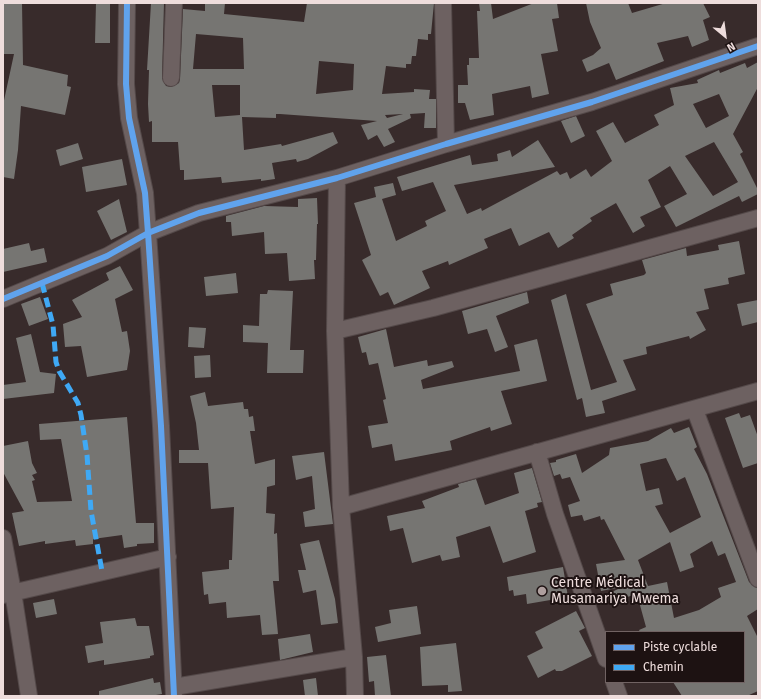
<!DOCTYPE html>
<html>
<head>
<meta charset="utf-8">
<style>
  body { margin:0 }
  #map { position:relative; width:761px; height:699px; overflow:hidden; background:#382b2b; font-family:"Fira Sans",sans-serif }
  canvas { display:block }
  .frame { position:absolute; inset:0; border:4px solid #eedddc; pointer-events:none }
  .legend { position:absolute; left:605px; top:631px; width:140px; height:52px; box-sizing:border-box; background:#1d1212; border:1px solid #716363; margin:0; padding:5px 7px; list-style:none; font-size:12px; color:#eedddc }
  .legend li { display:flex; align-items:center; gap:8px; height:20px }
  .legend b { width:20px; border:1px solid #716363 }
  .north { position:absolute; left:705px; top:16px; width:40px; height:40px; -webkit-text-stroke:3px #1d1212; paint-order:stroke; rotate:151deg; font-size:11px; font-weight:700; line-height:16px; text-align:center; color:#eedddc }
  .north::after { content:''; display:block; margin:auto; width:14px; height:18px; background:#eedddc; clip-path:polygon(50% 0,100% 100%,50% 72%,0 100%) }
</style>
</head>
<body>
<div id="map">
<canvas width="761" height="699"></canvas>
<div class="frame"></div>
<ul class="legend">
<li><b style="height:5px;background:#60a3ed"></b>Piste cyclable</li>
<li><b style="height:5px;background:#3fa9f5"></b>Chemin</li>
</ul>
<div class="north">N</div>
</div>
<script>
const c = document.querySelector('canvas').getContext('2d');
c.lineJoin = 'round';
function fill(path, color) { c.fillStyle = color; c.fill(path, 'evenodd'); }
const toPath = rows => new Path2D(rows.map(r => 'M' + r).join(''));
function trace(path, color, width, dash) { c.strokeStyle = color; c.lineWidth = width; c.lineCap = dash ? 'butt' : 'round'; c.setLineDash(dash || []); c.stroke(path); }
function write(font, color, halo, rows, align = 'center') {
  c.font = font + ' "Fira Sans",sans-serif'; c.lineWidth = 4; c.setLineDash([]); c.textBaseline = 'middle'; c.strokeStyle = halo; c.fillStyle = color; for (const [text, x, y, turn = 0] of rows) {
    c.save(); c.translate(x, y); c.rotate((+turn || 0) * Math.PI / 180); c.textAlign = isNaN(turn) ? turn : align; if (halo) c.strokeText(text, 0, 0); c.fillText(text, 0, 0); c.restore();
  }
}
const building = toPath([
  [3,3,22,3,23,65,68,75,67,86,71,87,65,115,21,106,18,150,14,179,3,177,3,105,14,54,3,54],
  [96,3,110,3,110,43,95,43],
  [151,3,164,3,162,78,166,86,171,87,179,83,180,79,183,9,205,11,205,3,225,3,224,14,304,22,307,3,434,3,431,34,428,34,428,40,418,39,416,56,412,56,411,64,406,64,406,68,386,66,382,94,414,92,414,89,430,90,429,99,436,99,436,128,424,128,425,113,410,114,411,118,388,129,395,142,384,147,377,135,368,140,361,125,377,121,280,114,276,114,276,118,242,117,244,150,281,144,282,146,333,132,338,143,308,159,297,162,296,159,272,163,275,179,261,181,261,179,222,183,221,177,184,180,184,170,180,170,178,142,152,142,152,121,149,122,148,104,149,70,147,70],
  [196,34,243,38,244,69,193,69],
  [319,61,354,64,353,90,316,94],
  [212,85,240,85,240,115,215,117],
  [403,114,387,118,385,115],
  [479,3,491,3,493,19,534,3,557,3,559,18,552,19,558,51,541,54,549,94,532,98,530,86,492,94,494,115,470,120,465,103,458,103,458,85,468,85,467,65,469,65,469,58,479,58,477,11,480,11],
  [586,3,628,3,632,13,666,3,703,3,710,17,703,20,709,40,692,47,688,36,657,43,664,61,616,80,609,63,587,72,582,60,593,55,601,48,590,22],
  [758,62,758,87,733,134,743,152,740,154,758,190,758,194,742,202,739,196,676,227,664,206,687,194,670,166,648,180,661,207,640,217,645,226,633,233,616,203,590,218,592,221,572,235,574,238,558,248,549,232,519,246,511,228,484,239,488,248,449,265,448,261,422,271,430,288,394,305,388,292,380,296,362,260,371,255,354,203,376,197,374,187,393,183,396,195,382,199,396,241,427,226,425,221,446,211,433,182,402,191,397,177,470,155,472,165,498,161,497,154,510,150,512,157,538,140,555,167,454,185,467,214,481,208,482,211,557,171,560,175,567,172,570,179,586,169,591,177,612,161,596,131,613,122,625,143,659,125,654,115,674,105,670,88,698,83,697,80,719,70,720,73,745,63,747,68],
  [719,94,729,116,706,128,693,104],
  [714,142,738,182,713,196,685,156],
  [576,116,585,136,571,143,561,121],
  [78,143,83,159,60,166,56,150],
  [122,159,127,185,86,192,82,167],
  [317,198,318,224,317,224,316,260,314,260,315,279,289,281,287,253,265,254,264,232,232,236,231,222,226,222,226,216,264,206,298,207,298,199],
  [119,199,127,232,111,240,97,211],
  [739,241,745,274,728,278,729,284,704,289,709,309,696,312,706,330,690,339,689,336,646,347,647,354,623,360,636,390,602,401,605,413,586,417,582,398,577,400,551,300,566,294,591,390,617,382,586,304,613,295,610,284,644,275,646,273,642,260,686,248,687,256,719,250,718,245],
  [29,243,31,251,44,248,47,262,3,272,3,249],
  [120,266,133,290,115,299,122,332,127,331,130,351,127,370,87,377,81,346,65,347,63,324,82,317,72,300,109,280,106,273],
  [236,273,238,293,206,296,204,277],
  [268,290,293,291,290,350,304,350,303,373,267,373,268,343,243,342,243,325,259,326,260,294,267,294],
  [527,292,529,303,496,316,508,347,495,352,487,329,468,334,462,311],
  [40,297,48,319,29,326,21,304],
  [758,300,758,322,742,326,737,304],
  [189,327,206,328,204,348,188,347],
  [386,329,394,367,427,360,428,366,452,361,454,367,421,380,423,389,520,371,514,345,537,339,547,381,501,391,512,424,491,431,490,427,450,441,452,450,395,461,392,444,372,448,368,426,388,423,383,400,386,399,378,363,369,365,366,352,362,353,358,337],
  [31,334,40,372,56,374,54,393,3,399,3,385,26,382,16,338],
  [210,355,211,377,195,378,194,356],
  [205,392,208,406,243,402,244,409,248,409,249,417,253,416,255,431,250,431,255,464,275,459,275,485,267,487,266,513,275,514,274,534,277,533,279,581,273,581,278,634,262,635,260,615,227,618,226,602,209,604,208,594,204,595,202,572,229,569,229,560,232,560,234,507,211,509,208,463,179,463,179,450,199,450,196,423,190,396],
  [739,413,741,418,750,415,758,437,758,463,743,468,725,418],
  [127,417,136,523,154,523,154,543,137,544,137,546,124,548,122,535,93,539,93,544,76,546,75,540,45,544,45,541,19,546,12,513,24,511,3,472,3,446,28,441,32,463,37,473,32,475,35,480,32,481,37,502,72,501,61,439,40,440,39,424],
  [689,427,697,447,694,449,707,474,749,582,757,588,758,593,758,609,747,616,758,638,758,691,747,696,682,696,673,682,744,682,744,632,640,632,639,630,646,627,638,598,635,598,635,595,602,603,600,598,622,587,601,591,596,564,625,560,604,519,601,520,600,516,584,521,582,515,571,517,568,505,580,501,570,477,562,479,560,474,554,476,550,463,556,462,556,460,576,454,582,473,609,455,610,448,648,441,671,428,674,433],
  [666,458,677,481,685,477,701,517,670,533,655,506,663,504,659,488,646,491,640,464],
  [712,541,718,556,725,553,736,582,718,588,721,597,699,610,674,618,667,582,648,586,638,560,670,542,680,572,694,567,690,554],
  [324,452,333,524,305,527,303,512,315,509,312,476,296,480,292,456],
  [532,468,542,502,537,503,538,507,525,511,536,552,503,563,490,526,456,537,460,557,442,561,440,555,412,563,403,528,390,531,387,516,425,508,422,501,459,487,458,484,476,479,485,505,519,493,514,473],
  [319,540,335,599,338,623,321,625,316,590,303,593,298,570,306,570,300,544],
  [563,567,568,597,527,604,526,594,514,596,513,590,509,591,507,577],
  [54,599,57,614,36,618,33,603],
  [417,606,421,634,378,642,375,627,391,623,389,610],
  [576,611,585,628,579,631,592,656,562,671,556,671,555,669,538,678,527,656,543,648,535,632],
  [135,618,137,626,149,626,154,655,150,656,150,658,104,665,104,660,88,663,85,646,103,643,100,622],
  [310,634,313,652,280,660,278,639],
  [456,643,462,691,448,692,448,685,422,686,420,647],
  [386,655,391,696,375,696,374,681,369,682,367,657],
  [153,678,154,683,160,682,162,694,150,696,99,696,99,691],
  [316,678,318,696,305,696,303,680]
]);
const minor = toPath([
  [127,3,126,84,129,118,145,193,148,233,161,426,174,696],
  [443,3,446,144],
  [171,78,174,3],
  [337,178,335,331,341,507,354,657,355,696],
  [3,299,107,256,148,233,199,213,337,178,446,144,592,102,758,46],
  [335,331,433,308,758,218],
  [695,410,758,579],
  [537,452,555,514,606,659],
  [341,507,758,391],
  [3,538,13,592,29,696],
  [3,595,168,557],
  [614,682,619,696],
  [174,687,354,657]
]);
const quiet = toPath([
  [42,283,53,325,56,362,59,371,78,403,81,415,87,455,91,511,102,571]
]);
const cycleway = toPath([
  [127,3,126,84,129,118,145,193,148,233,161,426,174,696],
  [3,299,107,256,148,233,199,213,337,178,446,144,592,102,758,46]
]);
const markers = [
  [542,591,5,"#ae9f9e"]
];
const poiNames = [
  ["Centre Médical",551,583],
  ["Musamariya Mwema",551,599]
];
fill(building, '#767572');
trace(minor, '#544949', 18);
trace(minor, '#6d6161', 16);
trace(quiet, '#3fa9f5', 5, [10, 5]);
trace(cycleway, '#60a3ed', 6);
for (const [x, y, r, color] of markers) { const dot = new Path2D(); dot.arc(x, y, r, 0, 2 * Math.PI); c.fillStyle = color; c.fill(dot); trace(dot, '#1d1212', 1.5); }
write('14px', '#eedddc', '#1d1212', poiNames, 'left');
</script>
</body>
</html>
